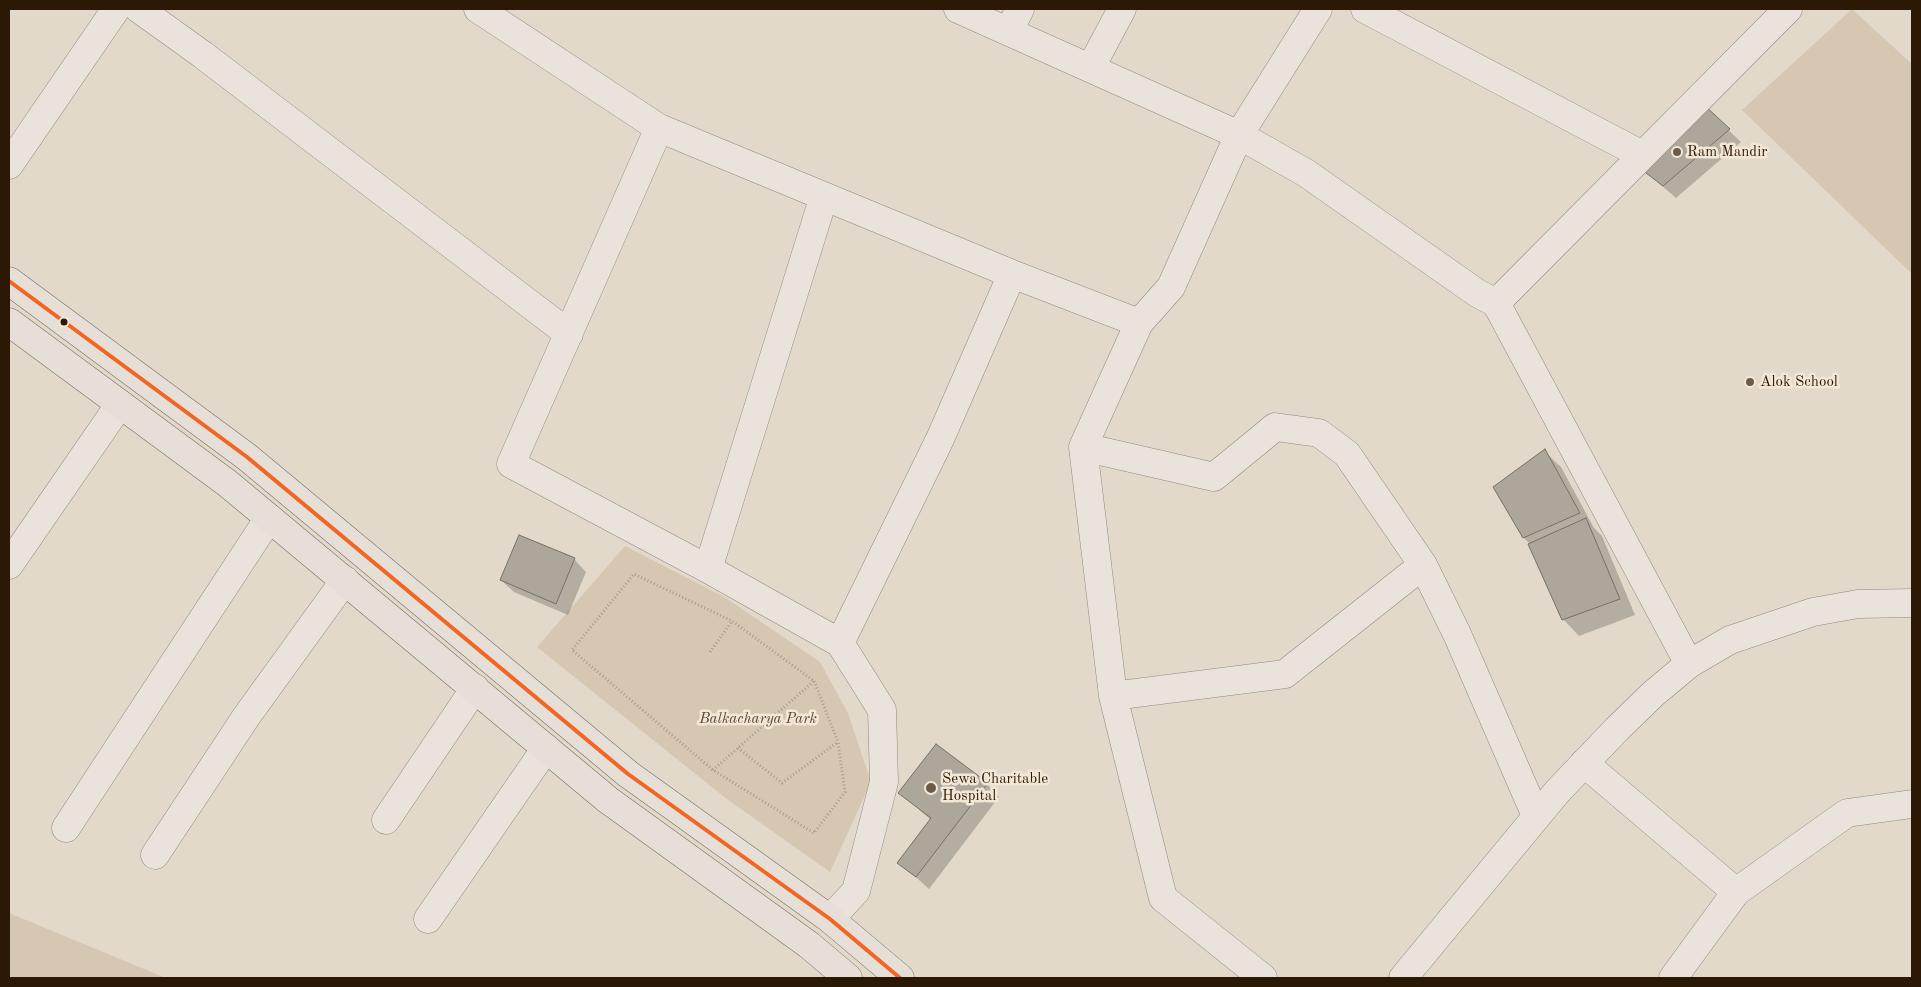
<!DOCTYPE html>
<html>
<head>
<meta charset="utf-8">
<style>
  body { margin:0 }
  #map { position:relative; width:1921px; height:987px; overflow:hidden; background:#e2d9ca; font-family:"Old Standard TT",serif }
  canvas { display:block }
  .frame { position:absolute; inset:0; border:10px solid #2b1905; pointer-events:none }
</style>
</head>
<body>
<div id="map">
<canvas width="1921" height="987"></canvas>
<div class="frame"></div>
</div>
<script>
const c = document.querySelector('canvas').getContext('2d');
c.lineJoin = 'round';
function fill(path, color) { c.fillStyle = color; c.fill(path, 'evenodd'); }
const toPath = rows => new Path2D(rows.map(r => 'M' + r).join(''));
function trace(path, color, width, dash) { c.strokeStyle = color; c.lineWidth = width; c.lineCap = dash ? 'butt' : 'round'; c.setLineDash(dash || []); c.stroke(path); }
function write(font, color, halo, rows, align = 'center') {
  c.font = font + ' "Old Standard TT",serif'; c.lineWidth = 5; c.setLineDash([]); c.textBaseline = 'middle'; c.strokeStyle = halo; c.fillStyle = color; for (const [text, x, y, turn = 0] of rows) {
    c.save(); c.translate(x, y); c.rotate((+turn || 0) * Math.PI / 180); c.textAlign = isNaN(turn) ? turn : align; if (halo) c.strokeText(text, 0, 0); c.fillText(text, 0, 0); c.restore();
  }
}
const green = toPath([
  [1852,9,1912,64,1912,274,1742,110],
  [625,546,726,598,820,662,848,713,871,782,830,872,728,800,537,647],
  [9,913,166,978,9,978]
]);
const shadow = toPath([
  [1702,105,1741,142,1676,198,1639,166],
  [1544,451,1561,467,1594,528,1602,536,1635,615,1579,636,1563,619,1529,543,1524,538],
  [574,559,586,572,568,615,514,592,501,580],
  [987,784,999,797,929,889,899,862,931,820,900,793]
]);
const building = toPath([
  [1702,103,1730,129,1663,186,1637,166,1702,103],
  [1545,449,1580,513,1523,538,1493,487,1545,449],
  [1586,518,1620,599,1562,620,1528,544,1586,518],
  [519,535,575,558,556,604,500,580,519,535],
  [936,744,988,783,916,877,897,863,931,818,898,793,936,744]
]);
const path = toPath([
  [710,652,732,621],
  [738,748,782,783,838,742],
  [713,770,814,681,732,621,634,574,572,650,713,770,814,833,845,792,838,742,814,681]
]);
const street = toPath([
  [139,9,203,55,569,334],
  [478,9,659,128,1012,274,1139,323,1171,287,1239,135,1318,9],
  [958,9,1239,135,1306,173,1477,293,1496,303,1689,664,1730,640,1813,612,1858,604,1912,603],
  [1365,9,1642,155],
  [1009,31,1020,9],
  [1091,67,1122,9],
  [659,128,511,464,708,569,840,643,882,710,884,782,856,891,830,919],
  [9,165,116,9],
  [1496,303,1788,9],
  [1139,323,1083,447,1113,696,1163,898,1263,978],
  [1083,447,1214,477,1275,427,1319,433,1347,454,1423,565,1457,634,1536,816],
  [9,565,120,404],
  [708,569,824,196],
  [840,643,940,439,1012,274],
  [1113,696,1285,674,1423,565],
  [1584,763,1736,892,1673,978],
  [386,820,475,688],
  [66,828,269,518],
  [155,855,246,717,345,580],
  [1736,892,1847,813,1912,804],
  [428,919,546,748],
  [1403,978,1557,792,1617,729,1653,694,1689,664]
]);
const primary = toPath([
  [9,281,247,457,628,774,830,919,900,978],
  [9,322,227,483,608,800,809,945,848,978]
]);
const bus1 = toPath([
  [9,281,247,457,628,774,830,919,900,978]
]);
const markers = [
  [1677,152,5,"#6b5c4a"],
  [64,322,4.5,"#2b1905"],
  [1750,382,5,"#6b5c4a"],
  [931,788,6,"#6b5c4a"]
];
const poiNames = [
  ["Ram Mandir",1687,152],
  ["Alok School",1760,382],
  ["Sewa Charitable",942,779],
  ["Hospital",942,796]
];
const parkNames = [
  ["Balkacharya Park",758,719]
];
fill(green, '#d6c7b3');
fill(shadow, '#0003');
fill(building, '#ada69b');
trace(building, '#776f64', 1);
trace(street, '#91897f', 29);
trace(primary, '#776f64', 29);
trace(path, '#a39e96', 3, [1, 2.5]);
trace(street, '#e9e3dc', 28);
trace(primary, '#e5dfd7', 28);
trace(bus1, '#f26522', 4);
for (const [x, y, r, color] of markers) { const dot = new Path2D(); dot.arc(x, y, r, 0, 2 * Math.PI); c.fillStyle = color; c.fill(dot); trace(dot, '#f3e7d6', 2); }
write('15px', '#2b1905', '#f3e7d6', poiNames, 'left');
write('italic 15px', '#5b4934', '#f3e7d6', parkNames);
</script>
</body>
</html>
